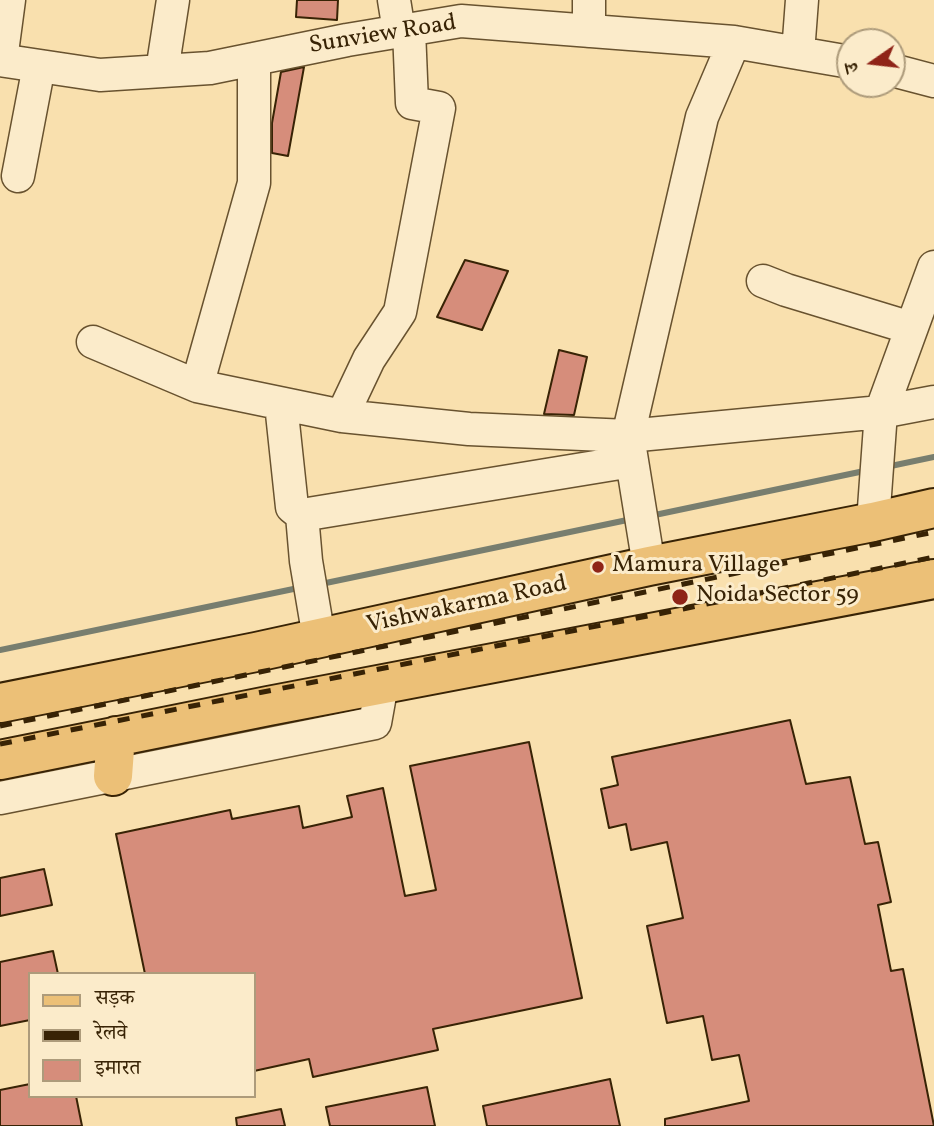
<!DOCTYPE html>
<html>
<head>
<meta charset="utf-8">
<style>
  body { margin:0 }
  #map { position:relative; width:934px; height:1126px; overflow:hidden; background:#f9e0ae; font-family:Vollkorn,"Noto Serif Devanagari",serif }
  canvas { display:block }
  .legend { position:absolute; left:28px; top:972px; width:228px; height:126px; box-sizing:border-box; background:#fbebca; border:2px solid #ad9b7b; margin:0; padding:9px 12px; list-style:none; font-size:21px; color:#382305 }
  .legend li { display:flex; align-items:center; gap:14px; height:35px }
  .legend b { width:35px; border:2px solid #ad9b7b }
  .north { position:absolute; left:836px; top:28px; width:70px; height:70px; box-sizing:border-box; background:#fbebca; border:2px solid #ad9b7b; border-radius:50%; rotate:256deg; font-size:19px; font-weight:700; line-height:28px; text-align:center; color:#382305 }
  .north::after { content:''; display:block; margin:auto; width:24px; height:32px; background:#8f2418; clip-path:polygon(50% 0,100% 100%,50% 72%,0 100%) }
</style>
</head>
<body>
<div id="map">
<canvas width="934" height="1126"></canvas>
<ul class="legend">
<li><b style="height:9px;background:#ecc077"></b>सड़क</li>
<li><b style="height:9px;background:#382305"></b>रेलवे</li>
<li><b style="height:19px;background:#d68d7b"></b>इमारत</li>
</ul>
<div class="north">उ</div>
</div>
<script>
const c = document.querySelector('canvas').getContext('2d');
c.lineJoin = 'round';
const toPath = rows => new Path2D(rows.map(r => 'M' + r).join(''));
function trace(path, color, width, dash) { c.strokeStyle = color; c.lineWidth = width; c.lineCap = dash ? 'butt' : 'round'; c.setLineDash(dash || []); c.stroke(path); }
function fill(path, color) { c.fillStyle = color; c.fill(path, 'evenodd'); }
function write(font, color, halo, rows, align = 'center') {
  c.font = font + ' Vollkorn,serif'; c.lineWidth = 6; c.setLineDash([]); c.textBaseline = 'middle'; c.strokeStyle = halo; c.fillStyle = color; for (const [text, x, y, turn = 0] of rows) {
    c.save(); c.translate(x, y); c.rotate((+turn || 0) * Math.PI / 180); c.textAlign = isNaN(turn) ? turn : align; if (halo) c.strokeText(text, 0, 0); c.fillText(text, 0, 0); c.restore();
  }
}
const stream = toPath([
  [886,467,934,457],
  [650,516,869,470],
  [321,584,632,519],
  [0,650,303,587]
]);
const building = toPath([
  [297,0,338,0,337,20,296,17,297,0],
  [304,67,288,156,272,153,272,123,281,72,304,67],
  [465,260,508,271,482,330,437,317,465,260],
  [559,350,587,357,574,415,544,414,559,350],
  [790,720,806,784,850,777,865,844,878,842,891,902,878,905,891,971,903,969,934,1126,665,1126,665,1119,749,1101,739,1055,712,1060,703,1016,667,1023,647,926,683,918,667,842,631,850,626,824,609,828,601,789,618,785,612,757,790,720],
  [529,742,582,998,433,1029,438,1050,313,1077,309,1059,254,1071,254,974,145,974,116,834,230,810,232,819,299,806,303,828,352,817,347,796,383,788,405,896,436,890,410,766,529,742],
  [44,869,52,905,0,916,0,878,44,869],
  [53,951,58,974,30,974,30,1020,0,1026,0,962,53,951],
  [610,1079,620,1126,487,1126,483,1106,610,1079],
  [30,1084,30,1096,76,1096,82,1126,0,1126,0,1090,30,1084],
  [427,1087,435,1126,330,1126,326,1107,427,1087],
  [281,1109,285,1126,237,1126,236,1118,281,1109]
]);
const minor = toPath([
  [394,0,399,31],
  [589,0,589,31],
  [798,53,802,0],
  [0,60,100,75,210,68,347,40,461,21,734,42,850,62],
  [1,60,9,0],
  [892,70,934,81],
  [162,71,173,0],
  [18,176,39,66],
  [763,281,786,290,911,328],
  [93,342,197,386,342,416,469,429,628,436,881,412,934,402],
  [197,386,254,183,254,59],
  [281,404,292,507,302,515],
  [342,416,369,359,400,312,439,108,412,103,409,30],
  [873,522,881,412,934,267],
  [649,566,628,436,702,117,734,42],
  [319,638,306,561,302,515,632,461],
  [0,798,375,723,382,684]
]);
const major = toPath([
  [0,703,256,652,649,566,873,522,934,508],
  [0,760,268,706,934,579],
  [113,776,116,736]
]);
const rail = toPath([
  [0,726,934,532],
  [0,744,683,609,934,557]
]);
const markers = [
  [598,567,7,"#8f2418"],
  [680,597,9,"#8f2418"]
];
const streetNames = [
  ["Sunview Road",383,36,-9],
  ["Vishwakarma Road",467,606,-12]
];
const poiNames = [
  ["Mamura Village",612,567],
  ["Noida Sector 59",696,597]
];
trace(stream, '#787e6f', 6);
fill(building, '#d68d7b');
trace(building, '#382305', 2);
trace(minor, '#68522f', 35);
trace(major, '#382305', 42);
trace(minor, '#fbebca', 32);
trace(major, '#ecc077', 38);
trace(rail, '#382305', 5, [12, 12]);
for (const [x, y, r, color] of markers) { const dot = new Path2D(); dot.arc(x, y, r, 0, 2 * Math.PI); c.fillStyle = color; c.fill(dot); trace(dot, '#fbebca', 2.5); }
write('24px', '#382305', '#fbebca', streetNames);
write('24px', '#382305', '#fbebca', poiNames, 'left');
</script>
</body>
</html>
